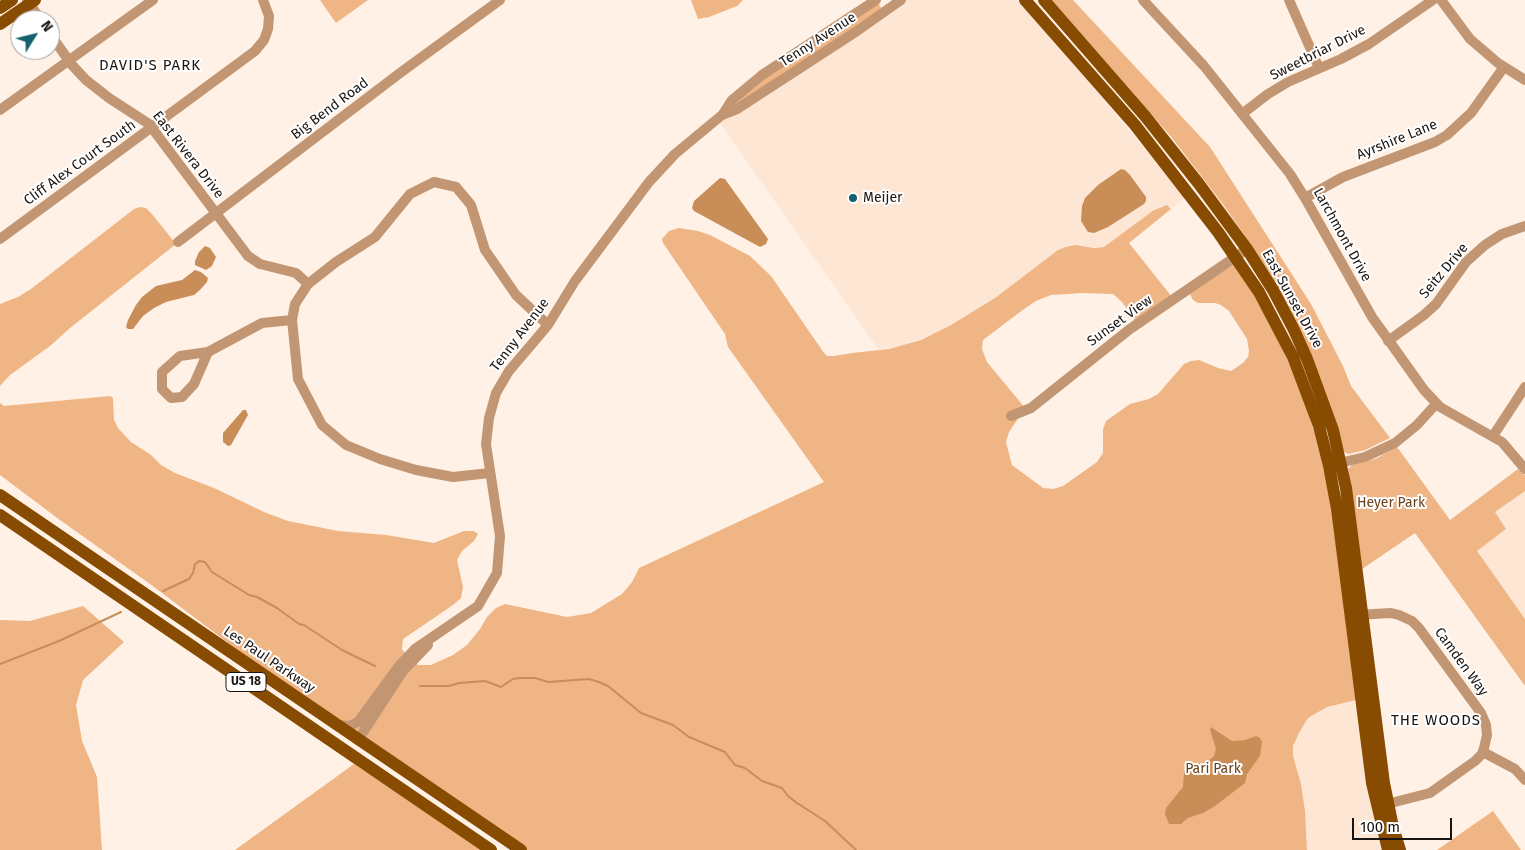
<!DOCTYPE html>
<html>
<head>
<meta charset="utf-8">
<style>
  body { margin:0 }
  #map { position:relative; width:1525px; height:850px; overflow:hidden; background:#fff1e6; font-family:"Fira Sans",sans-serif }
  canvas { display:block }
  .north { position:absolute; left:10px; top:10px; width:50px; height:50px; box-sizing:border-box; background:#fff; border:1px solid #a4a1a0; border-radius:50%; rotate:54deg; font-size:14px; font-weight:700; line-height:20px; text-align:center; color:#1b1511 }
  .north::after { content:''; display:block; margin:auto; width:18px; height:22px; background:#16616e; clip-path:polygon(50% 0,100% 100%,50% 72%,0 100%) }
  .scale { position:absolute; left:1352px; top:818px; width:100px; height:22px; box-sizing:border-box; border:2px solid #1b1511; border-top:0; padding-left:6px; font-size:15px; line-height:18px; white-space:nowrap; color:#1b1511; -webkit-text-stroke:4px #fff; paint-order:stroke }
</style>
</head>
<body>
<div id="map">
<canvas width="1525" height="850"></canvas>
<div class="north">N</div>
<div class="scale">100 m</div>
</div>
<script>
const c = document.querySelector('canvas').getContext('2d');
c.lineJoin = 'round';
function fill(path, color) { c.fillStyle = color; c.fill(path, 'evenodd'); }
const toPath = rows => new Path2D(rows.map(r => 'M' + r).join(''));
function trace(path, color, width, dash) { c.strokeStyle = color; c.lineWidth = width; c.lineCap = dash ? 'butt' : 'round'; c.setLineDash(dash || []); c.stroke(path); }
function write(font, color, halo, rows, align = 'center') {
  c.font = font + ' "Fira Sans",sans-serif'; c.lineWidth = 4; c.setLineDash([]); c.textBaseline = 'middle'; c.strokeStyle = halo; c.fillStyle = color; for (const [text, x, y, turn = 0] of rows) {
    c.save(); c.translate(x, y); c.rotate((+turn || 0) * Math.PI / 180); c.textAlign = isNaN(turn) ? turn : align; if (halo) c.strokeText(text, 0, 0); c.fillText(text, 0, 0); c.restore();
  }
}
const built = toPath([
  [901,0,1017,0,1101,96,1185,198,1171,209,1170,206,1161,206,1154,210,1104,247,1086,247,1075,245,1058,250,995,298,937,333,903,345,879,350,720,123],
  [1525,491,1525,619,1476,551,1506,529,1495,512],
  [1356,700,1368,791,1381,850,1307,850,1305,810,1301,784,1293,756,1293,746,1299,733,1308,718,1327,707]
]);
const green = toPath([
  [320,0,368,0,336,23],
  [691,0,743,0,737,6,709,17,698,19],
  [876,0,884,12,737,111,732,100],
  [1052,0,1073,0,1210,147,1311,304,1343,366,1351,386,1390,438,1365,450,1349,454,1344,452,1245,236,1225,207,1172,138],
  [1167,205,1171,209,1129,243,1172,297,1136,322,1122,302,1113,294,1083,293,1051,295,1036,301,1024,309,983,340,982,349,987,362,1025,408,1009,432,1006,442,1012,465,1043,488,1053,489,1063,486,1097,462,1103,453,1103,429,1106,421,1130,404,1149,399,1158,394,1184,364,1191,361,1199,360,1218,368,1231,371,1243,363,1248,357,1249,351,1247,339,1229,311,1221,305,1215,303,1198,303,1193,300,1190,294,1190,290,1234,264,1239,269,1275,332,1301,390,1315,434,1327,483,1333,521,1356,700,1327,707,1308,718,1299,733,1293,746,1293,756,1301,784,1305,811,1307,850,525,850,316,709,150,584,60,520,0,475,0,403,4,406,110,396,113,398,114,420,118,428,131,442,151,455,161,465,175,473,214,488,264,512,288,521,338,531,386,535,434,543,464,531,474,531,478,534,474,541,462,551,457,560,463,587,461,598,453,605,403,639,402,649,409,659,418,665,431,665,453,655,467,645,480,629,487,617,496,608,505,604,567,617,591,613,622,594,632,582,639,568,824,482,728,347,725,334,663,243,662,239,669,231,679,228,698,231,710,235,750,256,771,276,824,353,827,356,834,356,852,353,889,349,921,340,951,325,995,298,1058,250,1066,247,1075,245,1094,248,1104,247,1154,210],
  [140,207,146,208,152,214,176,244,70,328,50,346,10,375,0,386,0,304,18,297,31,289,134,209],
  [1397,447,1450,520,1518,469,1525,475,1525,491,1495,512,1506,529,1477,551,1525,619,1525,686,1415,533,1362,569,1348,469,1352,465,1375,459],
  [83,606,124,642,83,680,76,705,82,741,97,777,102,850,0,850,0,620,30,621],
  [354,764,483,850,235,850],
  [1493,811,1521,850,1437,850]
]);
const water = toPath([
  [1121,169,1125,170,1130,175,1146,197,1146,201,1144,204,1108,227,1094,233,1088,232,1081,221,1082,206,1085,198,1098,185],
  [720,178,725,179,768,239,766,244,760,247,694,211,692,208,694,201],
  [205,246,210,248,216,257,212,266,206,270,195,265,195,261,199,252],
  [195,270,201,272,208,278,207,282,200,290,194,295,166,302,154,308,143,316,133,329,128,329,126,327,128,320,136,305,142,297,156,286,182,280],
  [243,410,246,410,248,415,231,445,228,446,223,442,223,433],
  [1211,727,1232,741,1245,740,1256,736,1260,738,1262,742,1260,756,1247,774,1245,783,1215,806,1203,813,1188,818,1181,824,1169,824,1165,814,1166,808,1183,787,1184,772,1189,765,1207,762,1214,756,1216,749,1210,730]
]);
const stream = toPath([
  [163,591,189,579,193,573,195,564,199,561,205,562,212,572,249,595,257,597,277,608,299,624,304,625,342,650,375,666],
  [0,664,59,641,121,612],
  [420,686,449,686,459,683,485,681,501,687,513,679,520,678,535,678,548,682,589,679,599,682,608,686,641,713,673,725,689,737,725,752,735,765,745,768,762,781,782,788,788,796,797,803,825,821,856,850]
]);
const minor = toPath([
  [27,0,41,20],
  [1143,0,1204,66,1290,174,1305,198,1372,317,1424,390,1440,407,1502,442,1525,469],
  [1289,0,1319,68],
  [1441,0,1470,39,1498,63,1525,80],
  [50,34,72,65,86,80,109,98,149,124,248,256,260,264,296,273,308,284],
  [0,110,153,0],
  [723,114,732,100,762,75,876,0],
  [1242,114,1268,94,1288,82,1341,59,1369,44,1433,0],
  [1305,198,1343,177,1435,142,1447,135,1471,113,1504,67],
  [0,239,255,51,264,40,268,29,269,16,263,0],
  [178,242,400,73,500,0],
  [1388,341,1424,315,1436,304,1466,262,1485,245,1502,234,1525,226],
  [208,352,194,384,182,397,171,398,162,389,162,372,180,356,208,352,262,323,292,320],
  [1011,416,1031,408,1130,329,1247,249],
  [1493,436,1525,387],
  [1335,464,1365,457,1395,443,1417,425,1436,404],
  [490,473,453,477,416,470,380,459,346,445,322,425,298,379,292,320,295,304,308,284,336,262,375,237,410,194,434,182,456,187,471,205,485,250,516,295,548,325],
  [1357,615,1391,613,1399,615,1412,621,1419,628,1473,702,1481,713,1486,725,1487,735,1484,748,1482,754,1475,761,1430,793,1383,805],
  [337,725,349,726,358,722,399,666,415,649,478,606,497,573,500,536,486,444,489,418,496,393,509,371,548,325,575,281,649,182,675,154,722,115,737,109,857,31,901,0],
  [358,740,403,671,428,645],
  [1483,752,1515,769,1525,780]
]);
const major = toPath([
  [1025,0,1135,125,1218,232,1259,292,1293,357,1319,426,1329,466,1337,509,1372,783,1388,850],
  [1044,0,1145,116,1199,184,1247,249,1273,290,1294,330,1307,359,1333,430,1346,488,1384,783,1393,827,1400,850],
  [0,8,12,0],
  [0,24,35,0],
  [0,495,521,850],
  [0,515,491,850]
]);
const markers = [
  [853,198,5,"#16616e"]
];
const shields = [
  [246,682,40]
];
const shieldNames = [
  ["US 18",246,682]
];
const streetNames = [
  ["Tenny Avenue",818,40,-33],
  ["Sweetbriar Drive",1318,53,-27],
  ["Big Bend Road",330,109,-37],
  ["Ayrshire Lane",1397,140,-22],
  ["East Rivera Drive",188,155,52],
  ["Cliff Alex Court South",80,163,-36],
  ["Larchmont Drive",1342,235,61],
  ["Seitz Drive",1444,271,-50],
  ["East Sunset Drive",1292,299,61],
  ["Sunset View",1120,321,-36],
  ["Tenny Avenue",520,335,-53],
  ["Les Paul Parkway",269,660,34],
  ["Camden Way",1461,662,54]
];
const poiNames = [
  ["Meijer",863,198]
];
const parkNames = [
  ["Heyer Park",1391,503],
  ["Pari Park",1213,769]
];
const neighbourhoodNames = [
  ["DAVID'S PARK",150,66],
  ["THE WOODS",1436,721]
];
fill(built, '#fde6d3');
fill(green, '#efb584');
fill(water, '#c98d58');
trace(stream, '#c98d58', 2);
trace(minor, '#c29672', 10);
trace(major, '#874b01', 12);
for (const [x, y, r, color] of markers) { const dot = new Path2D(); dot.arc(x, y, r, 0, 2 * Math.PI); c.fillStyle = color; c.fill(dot); trace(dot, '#fff', 2); }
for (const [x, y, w] of shields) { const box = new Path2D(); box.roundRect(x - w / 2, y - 9.5, w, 19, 4); c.fillStyle = '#fff'; c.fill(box); trace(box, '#1b1511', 1); }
write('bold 12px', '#1b1511', null, shieldNames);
write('14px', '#1b1511', '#fff', streetNames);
write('14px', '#1b1511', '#fff', poiNames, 'left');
write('14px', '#6a4119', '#fff', parkNames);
c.letterSpacing = '1px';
write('15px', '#1b1511', '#fff', neighbourhoodNames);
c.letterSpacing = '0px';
</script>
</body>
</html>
